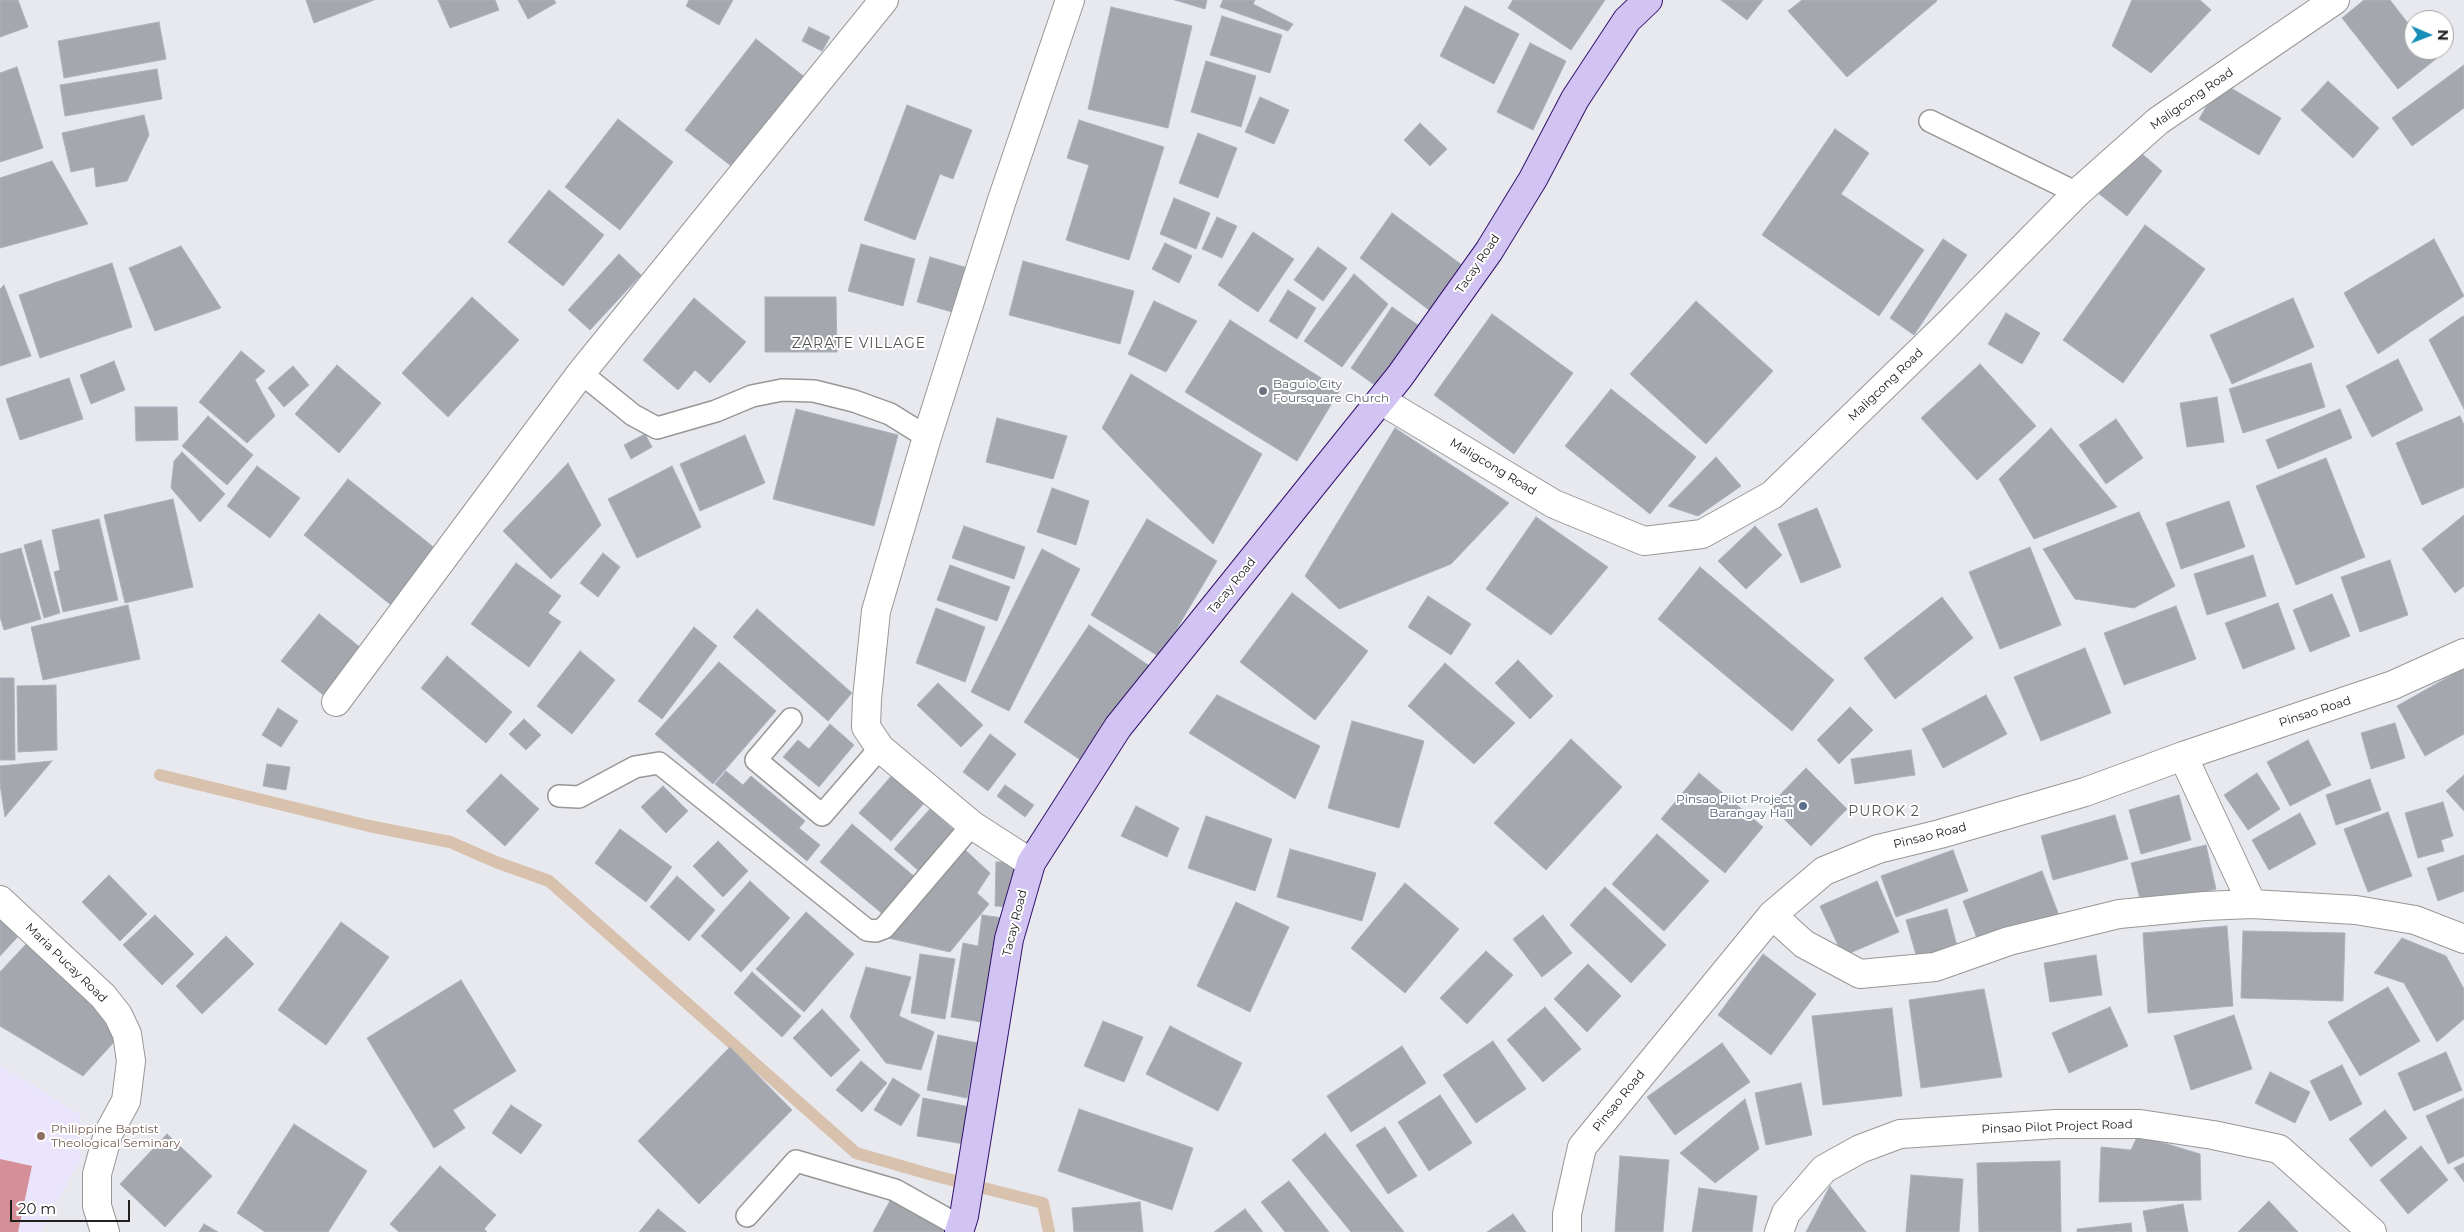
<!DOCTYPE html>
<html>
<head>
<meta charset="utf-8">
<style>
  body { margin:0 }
  #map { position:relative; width:2464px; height:1232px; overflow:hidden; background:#e8e8ef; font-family:Montserrat,sans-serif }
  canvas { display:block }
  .north { position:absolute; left:2404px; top:10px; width:50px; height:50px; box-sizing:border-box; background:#fff; border:1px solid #a6a6a6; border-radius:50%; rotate:91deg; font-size:14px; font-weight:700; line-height:20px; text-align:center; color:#202020 }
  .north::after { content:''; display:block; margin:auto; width:18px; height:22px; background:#188fb8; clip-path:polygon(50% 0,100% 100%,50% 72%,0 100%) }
  .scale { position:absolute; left:10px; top:1200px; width:120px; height:22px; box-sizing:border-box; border:2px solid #202020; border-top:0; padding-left:6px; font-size:15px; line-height:18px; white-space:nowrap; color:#202020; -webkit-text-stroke:4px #fff; paint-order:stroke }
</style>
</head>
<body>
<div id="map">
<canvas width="2464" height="1232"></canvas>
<div class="north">N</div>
<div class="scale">20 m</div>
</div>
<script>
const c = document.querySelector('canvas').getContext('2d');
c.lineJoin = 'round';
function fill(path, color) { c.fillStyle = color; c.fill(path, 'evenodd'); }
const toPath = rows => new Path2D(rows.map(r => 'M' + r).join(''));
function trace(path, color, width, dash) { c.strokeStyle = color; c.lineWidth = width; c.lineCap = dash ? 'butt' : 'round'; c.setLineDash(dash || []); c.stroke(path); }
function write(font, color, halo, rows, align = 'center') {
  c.font = font + ' Montserrat,sans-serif'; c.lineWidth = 4; c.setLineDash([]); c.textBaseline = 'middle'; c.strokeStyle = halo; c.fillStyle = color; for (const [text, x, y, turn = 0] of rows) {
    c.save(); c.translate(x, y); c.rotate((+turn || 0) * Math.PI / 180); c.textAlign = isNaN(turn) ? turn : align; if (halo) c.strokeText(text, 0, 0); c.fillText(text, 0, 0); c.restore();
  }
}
const education = toPath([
  [0,1065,81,1115,81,1158,41,1232,0,1232]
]);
const pitch = toPath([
  [0,1159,32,1166,18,1232,0,1232]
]);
const stream = toPath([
  [160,775,369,826,450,842,496,862,549,881,856,1153,936,1176,1043,1203,1049,1232]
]);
const building = toPath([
  [0,0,18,0,28,27,0,37,0,0],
  [306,0,374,0,314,23,306,0],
  [438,0,495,0,499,10,450,28,438,0],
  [518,0,554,0,556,3,528,19,518,0],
  [689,0,733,0,719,25,686,6,689,0],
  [1175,0,1207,0,1205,9,1175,0],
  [1223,0,1255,0,1253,4,1293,24,1288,31,1220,7,1223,0],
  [1513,0,1605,0,1571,50,1508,8,1513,0],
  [1721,0,1763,0,1747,20,1721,0],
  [1802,0,1936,0,1937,1,1847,77,1788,11,1802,0],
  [2132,0,2200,0,2211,10,2151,73,2112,46,2132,0],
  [2364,0,2390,0,2414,31,2414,50,2429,50,2436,59,2398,89,2342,18,2364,0],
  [1465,6,1519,34,1494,84,1440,56,1465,6],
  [1111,7,1192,26,1168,128,1088,109,1111,7],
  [1222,16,1282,35,1270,73,1210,55,1222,16],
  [159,22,166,59,64,78,58,41,159,22],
  [809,27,830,37,822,51,802,41,809,27],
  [756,39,806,78,735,169,685,130,756,39],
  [1530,43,1566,61,1533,130,1497,112,1530,43],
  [1206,61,1256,76,1241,127,1191,112,1206,61],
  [2464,65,2464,108,2412,146,2392,118,2464,65],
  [17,67,43,148,0,162,0,73,17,67],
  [157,69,162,99,65,116,60,85,157,69],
  [2328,81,2379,128,2353,158,2301,110,2328,81],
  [2221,82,2281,118,2259,155,2199,119,2221,82],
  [1260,97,1289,110,1274,144,1245,132,1260,97],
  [907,105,972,130,953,179,940,174,915,240,864,220,907,105],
  [144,115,149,135,127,181,96,187,94,167,71,172,62,133,144,115],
  [618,119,673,162,620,230,565,187,618,119],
  [1079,120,1164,147,1129,260,1066,240,1089,165,1067,158,1079,120],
  [1420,123,1447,149,1430,166,1404,140,1420,123],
  [1835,129,1869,153,1841,194,1924,250,1879,316,1762,235,1835,129],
  [1198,133,1237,148,1218,198,1179,183,1198,133],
  [2134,147,2162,171,2127,216,2098,193,2134,147],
  [52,161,88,224,0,248,0,178,52,161],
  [549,190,604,235,563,286,508,242,549,190],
  [1174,198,1210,213,1196,249,1160,234,1174,198],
  [1392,213,1470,271,1437,316,1360,258,1392,213],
  [1217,217,1237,226,1222,258,1202,249,1217,217],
  [2145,225,2205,269,2123,383,2063,340,2145,225],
  [1253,232,1294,259,1258,312,1218,285,1253,232],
  [1943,239,1967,255,1914,335,1890,318,1943,239],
  [2434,239,2464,296,2378,354,2344,293,2434,239],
  [1165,243,1192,256,1179,283,1152,269,1165,243],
  [861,244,915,259,903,306,848,291,861,244],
  [181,246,221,308,155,331,129,268,181,246],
  [1318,247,1347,268,1323,301,1294,280,1318,247],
  [619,254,641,275,590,330,568,310,619,254],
  [930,257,971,269,959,314,917,302,930,257],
  [1023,261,1134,291,1120,344,1009,315,1023,261],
  [112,263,132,327,40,358,19,295,112,263],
  [1354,274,1388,304,1342,367,1304,341,1354,274],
  [4,285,31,356,0,366,0,289,4,285],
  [1288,290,1316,308,1297,339,1269,321,1288,290],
  [472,297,519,340,448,417,402,373,472,297],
  [765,297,836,297,837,352,765,352,765,297],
  [694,298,746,342,710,383,695,370,678,390,643,360,694,298],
  [2293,298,2314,347,2232,384,2210,335,2293,298],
  [1154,301,1197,321,1166,372,1128,354,1154,301],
  [1696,301,1773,371,1706,444,1630,374,1696,301],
  [1392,307,1425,330,1383,391,1351,368,1392,307],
  [2006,313,2040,333,2022,364,1988,344,2006,313],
  [1492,314,1573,373,1514,454,1434,395,1492,314],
  [2463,316,2464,317,2464,409,2429,340,2463,316],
  [1230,320,1340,390,1297,461,1185,392,1230,320],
  [241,351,265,371,255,380,275,416,247,443,199,402,241,351],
  [2398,359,2423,410,2372,437,2346,386,2398,359],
  [114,361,125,390,91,404,80,375,114,361],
  [2311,363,2325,407,2243,433,2229,389,2311,363],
  [1980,364,2036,426,1977,480,1921,418,1980,364],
  [337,365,381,403,339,453,295,414,337,365],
  [293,366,309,385,284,407,268,388,293,366],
  [1131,374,1262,454,1213,544,1102,428,1131,374],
  [69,378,83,419,20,440,6,399,69,378],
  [1611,389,1696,457,1650,514,1565,446,1611,389],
  [2217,397,2224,442,2187,447,2180,403,2217,397],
  [135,407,177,407,178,440,136,441,135,407],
  [796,409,898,435,874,526,773,499,796,409],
  [2340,409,2352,438,2278,469,2266,440,2340,409],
  [208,416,253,455,227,485,182,446,208,416],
  [2460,416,2464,425,2464,487,2422,505,2396,443,2460,416],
  [997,418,1067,436,1053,479,986,462,997,418],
  [2116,419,2143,458,2106,484,2079,445,2116,419],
  [1395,428,1509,503,1451,564,1339,609,1305,576,1395,428],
  [2051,428,2117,507,2034,539,1999,479,2051,428],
  [645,434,652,447,631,459,624,445,645,434],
  [745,435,765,483,700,511,680,464,745,435],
  [182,452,225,494,200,522,171,488,174,461,182,452],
  [1716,457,1741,486,1698,516,1668,506,1716,457],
  [2326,458,2365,557,2296,585,2256,486,2326,458],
  [568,463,601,525,551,579,503,531,568,463],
  [257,466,300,498,270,538,227,506,257,466],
  [672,466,701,527,637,558,608,499,672,466],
  [348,479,441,553,396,609,304,535,348,479],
  [1052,488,1089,501,1076,545,1037,532,1052,488],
  [173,499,193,587,125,603,104,515,173,499],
  [2229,501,2245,547,2181,569,2166,523,2229,501],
  [1817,508,1841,567,1801,583,1778,524,1817,508],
  [2139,512,2175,586,2134,608,2075,599,2043,549,2139,512],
  [2464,515,2464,586,2455,593,2422,549,2464,515],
  [1536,517,1608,567,1551,635,1486,589,1536,517],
  [99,519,118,600,63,612,54,572,60,570,52,530,99,519],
  [1147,519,1217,561,1160,657,1091,615,1147,519],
  [964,526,1025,547,1014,579,952,558,964,526],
  [1755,526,1782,555,1746,589,1718,561,1755,526],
  [41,540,60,613,44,618,24,545,41,540],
  [2030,547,2061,625,2000,649,1969,572,2030,547],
  [21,548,41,619,4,630,0,617,0,554,21,548],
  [1042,549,1080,569,1009,711,971,692,1042,549],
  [603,553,620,567,598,597,580,583,603,553],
  [2253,555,2266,596,2207,615,2194,574,2253,555],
  [2390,560,2408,615,2360,632,2341,577,2390,560],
  [516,563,561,596,548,613,561,622,529,667,471,624,516,563],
  [950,565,1010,587,997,621,937,600,950,565],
  [1700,567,1834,680,1792,731,1658,619,1700,567],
  [1292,593,1368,651,1315,720,1240,662,1292,593],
  [2332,594,2350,636,2310,652,2293,610,2332,594],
  [1428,596,1471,624,1451,655,1408,627,1428,596],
  [1942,597,1973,638,1895,699,1864,658,1942,597],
  [2278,603,2295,649,2243,669,2225,623,2278,603],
  [128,605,140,659,43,680,31,627,128,605],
  [2176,606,2196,659,2124,685,2104,633,2176,606],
  [936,608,985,627,965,682,916,663,936,608],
  [757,609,852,693,828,721,733,637,757,609],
  [319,614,366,652,327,698,281,661,319,614],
  [1089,625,1154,669,1082,761,1024,722,1089,625],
  [694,627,717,646,662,719,638,701,694,627],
  [2085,648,2111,713,2041,741,2014,677,2085,648],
  [580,651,615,680,572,734,537,706,580,651],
  [447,656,512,712,486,743,421,688,447,656],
  [1518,660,1553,696,1530,719,1495,683,1518,660],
  [719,662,776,711,713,784,655,734,719,662],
  [1445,663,1515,723,1474,764,1408,706,1445,663],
  [2464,668,2464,734,2425,756,2397,706,2464,668],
  [0,678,14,678,15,760,0,760,0,678],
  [938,683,983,725,961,747,917,705,938,683],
  [56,685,57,750,18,752,17,686,56,685],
  [1217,695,1320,746,1295,799,1189,733,1217,695],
  [1986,695,2007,734,1943,768,1922,729,1986,695],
  [1850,707,1873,730,1839,764,1817,740,1850,707],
  [278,708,298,721,281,747,262,735,278,708],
  [524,719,541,735,526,750,509,734,524,719],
  [1352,721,1424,741,1399,828,1328,808,1352,721],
  [2395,723,2405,758,2371,769,2361,733,2395,723],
  [830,724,854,745,819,787,783,757,798,740,809,749,830,724],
  [990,734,1016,754,988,791,963,772,990,734],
  [1571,739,1622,787,1546,870,1494,823,1571,739],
  [2308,740,2331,785,2290,806,2267,762,2308,740],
  [1911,750,1915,775,1855,784,1851,759,1911,750],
  [52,761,5,817,0,784,0,766,52,761],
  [267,764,290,767,286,790,263,786,267,764],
  [1806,768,1847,809,1811,846,1770,805,1806,768],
  [726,771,743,785,751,776,805,821,799,828,820,845,807,861,715,784,726,771],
  [1699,773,1763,827,1725,873,1661,819,1699,773],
  [2257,773,2280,809,2248,830,2224,795,2257,773],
  [501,774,539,809,505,846,466,811,501,774],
  [893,774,925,802,891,841,859,813,893,774],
  [2464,775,2464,811,2446,791,2464,775],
  [2370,779,2381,810,2336,825,2326,795,2370,779],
  [1005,785,1034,805,1025,817,997,796,1005,785],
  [663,786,688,811,666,833,641,807,663,786],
  [2179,795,2191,840,2141,854,2129,810,2179,795],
  [2443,802,2453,836,2441,840,2444,851,2418,858,2405,813,2443,802],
  [1136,806,1179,828,1167,857,1121,836,1136,806],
  [930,809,956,832,920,872,894,849,930,809],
  [2388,812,2412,876,2368,892,2344,829,2388,812],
  [2300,813,2316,844,2269,870,2252,840,2300,813],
  [2115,815,2128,859,2053,880,2041,836,2115,815],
  [1206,816,1272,839,1255,891,1188,868,1206,816],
  [852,824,915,877,884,915,820,862,852,824],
  [620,829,672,867,646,902,595,863,620,829],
  [1657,834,1709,881,1664,931,1612,884,1657,834],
  [718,841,748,871,723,897,693,866,718,841],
  [2206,845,2216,889,2142,907,2131,863,2206,845],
  [961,846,990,873,977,893,989,904,950,952,888,938,961,846],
  [1290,849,1376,873,1362,921,1277,897,1290,849],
  [1953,850,1968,891,1896,917,1881,876,1953,850],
  [2464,855,2464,891,2438,901,2427,868,2464,855],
  [996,862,1018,862,1015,907,995,906,996,862],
  [2042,871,2060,918,1981,949,1963,901,2042,871],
  [109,875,147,914,120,941,82,902,109,875],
  [677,876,715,910,689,941,650,907,677,876],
  [750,881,790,918,741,972,701,936,750,881],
  [1877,881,1899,932,1843,956,1820,906,1877,881],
  [1405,883,1459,929,1405,993,1351,948,1405,883],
  [1605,887,1666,945,1631,983,1570,925,1605,887],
  [1236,902,1289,927,1250,1012,1197,986,1236,902],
  [0,903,24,930,0,956,0,903],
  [1947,909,1959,953,1919,965,1906,920,1947,909],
  [806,912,854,954,804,1012,756,969,806,912],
  [155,915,194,954,162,985,123,945,155,915],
  [982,915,1003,918,987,1023,951,1017,963,943,978,946,982,915],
  [1543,915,1572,953,1542,977,1513,939,1543,915],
  [341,922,389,957,326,1045,278,1010,341,922],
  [2227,926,2233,1006,2148,1013,2143,933,2227,926],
  [2243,931,2345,933,2343,1001,2241,998,2243,931],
  [226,936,254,964,202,1014,176,986,226,936],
  [2402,938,2446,956,2464,989,2464,1019,2437,1042,2404,983,2374,973,2402,938],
  [28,942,125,1030,83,1076,0,1026,0,972,28,942],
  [1486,951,1513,975,1467,1024,1440,998,1486,951],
  [920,954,955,959,945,1019,911,1013,920,954],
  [1763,954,1816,994,1771,1055,1718,1015,1763,954],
  [2096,955,2102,995,2050,1002,2044,963,2096,955],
  [1588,964,1621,996,1587,1032,1554,999,1588,964],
  [866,967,911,977,899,1016,934,1032,921,1070,886,1063,850,1017,866,967],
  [752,972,801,1016,782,1037,734,993,752,972],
  [461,980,516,1071,453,1110,465,1128,434,1148,367,1038,461,980],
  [2388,987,2420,1041,2360,1076,2328,1022,2388,987],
  [1984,989,2002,1077,1921,1088,1909,1000,1984,989],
  [1545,1007,1581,1049,1543,1082,1507,1040,1545,1007],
  [2110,1007,2128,1046,2069,1073,2052,1033,2110,1007],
  [1892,1008,1902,1096,1823,1105,1812,1016,1892,1008],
  [822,1009,860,1050,831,1077,793,1038,822,1009],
  [2234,1015,2252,1069,2191,1090,2174,1036,2234,1015],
  [1103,1021,1143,1037,1124,1082,1084,1066,1103,1021],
  [1170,1026,1242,1063,1218,1111,1146,1074,1170,1026],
  [938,1035,978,1043,967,1098,927,1090,938,1035],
  [1493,1041,1526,1089,1476,1123,1443,1075,1493,1041],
  [1722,1043,1750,1082,1675,1135,1647,1097,1722,1043],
  [1402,1046,1426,1083,1351,1132,1327,1096,1402,1046],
  [730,1047,792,1110,699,1204,638,1141,730,1047],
  [2446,1052,2462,1090,2414,1111,2398,1073,2446,1052],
  [861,1061,887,1083,862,1112,836,1090,861,1061],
  [2342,1065,2362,1104,2330,1121,2310,1081,2342,1065],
  [2270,1072,2310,1092,2295,1123,2255,1103,2270,1072],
  [893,1078,920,1095,901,1126,874,1110,893,1078],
  [1801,1083,1812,1135,1766,1145,1755,1093,1801,1083],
  [1440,1095,1472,1143,1429,1171,1398,1122,1440,1095],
  [923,1098,970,1107,964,1144,917,1136,923,1098],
  [2464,1098,2464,1156,2448,1164,2426,1116,2464,1098],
  [1745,1099,1759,1149,1715,1183,1680,1153,1745,1099],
  [511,1105,542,1125,521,1154,492,1133,511,1105],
  [1079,1109,1193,1148,1172,1210,1058,1171,1079,1109],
  [2385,1110,2407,1138,2371,1167,2349,1139,2385,1110],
  [294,1124,367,1171,328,1232,265,1232,237,1213,294,1124],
  [1385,1127,1417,1176,1388,1194,1356,1145,1385,1127],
  [1325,1133,1404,1232,1351,1232,1292,1160,1325,1133],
  [167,1134,212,1176,165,1227,120,1184,167,1134],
  [2138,1135,2200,1154,2201,1200,2099,1202,2101,1147,2131,1150,2138,1135],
  [2421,1146,2448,1180,2408,1214,2380,1180,2421,1146],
  [1620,1156,1669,1160,1663,1232,1615,1232,1620,1156],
  [2060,1161,2061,1232,1979,1232,1977,1163,2060,1161],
  [2464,1163,2464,1182,2454,1168,2464,1163],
  [440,1166,496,1215,484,1229,487,1232,399,1232,390,1224,440,1166],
  [1911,1175,1963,1179,1959,1232,1906,1232,1911,1175],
  [1289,1181,1329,1232,1285,1232,1261,1202,1289,1181],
  [1830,1186,1866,1232,1806,1232,1830,1186],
  [1699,1188,1757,1196,1752,1232,1692,1232,1699,1188],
  [891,1199,952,1232,873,1232,891,1199],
  [2269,1201,2298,1232,2238,1232,2269,1201],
  [1140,1202,1143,1232,1074,1232,1072,1208,1140,1202],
  [2183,1204,2188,1232,2147,1232,2143,1211,2183,1204],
  [658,1209,686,1232,639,1232,658,1209],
  [1245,1209,1263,1232,1214,1232,1245,1209],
  [1513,1214,1526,1232,1487,1232,1513,1214],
  [2131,1223,2132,1232,2077,1232,2077,1229,2131,1223],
  [204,1224,218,1232,199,1232,204,1224]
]);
const lane = toPath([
  [1930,121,2077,193],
  [581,373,633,415,657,428,716,411,752,396,782,390,814,391,854,401,890,414,927,437],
  [791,719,756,760,822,815,880,748],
  [559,796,579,797,635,767,659,763,867,930,876,931,884,928,972,825],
  [747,1216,796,1161,895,1190,961,1227]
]);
const street = toPath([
  [1382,401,1554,504,1644,541,1702,534,1772,495,1946,326,2077,193,2158,121,2335,0],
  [336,702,581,373,884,0],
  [2183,756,2252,904],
  [1031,863,972,825,880,748,866,727,867,699,876,611,927,437,1002,200,1070,0],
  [0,900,103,996,118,1015,127,1034,131,1061,126,1101,108,1134,97,1174,97,1206,105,1232],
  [1772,915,1804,944,1860,974,1935,967,2009,941,2119,914,2204,906,2252,904,2356,910,2415,920,2464,939],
  [1567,1232,1567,1214,1582,1147,1772,915,1824,871,1878,849,1940,834,2085,792,2183,756,2393,685,2464,653],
  [1779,1232,1786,1213,1824,1169,1860,1149,1900,1134,2056,1124,2140,1124,2213,1135,2279,1149,2372,1232]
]);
const secondary = toPath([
  [959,1232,964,1216,1009,939,1031,863,1118,727,1400,376,1489,251,1533,179,1575,99,1627,20,1648,0]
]);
const markers = [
  [1263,391,5,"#6b7280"],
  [1803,806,5,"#5c6f8a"],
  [41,1136,5,"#8d6e63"]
];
const streetNames = [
  ["Maligcong Road",2192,99,-35],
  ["Tacay Road",1478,264,-56],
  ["Maligcong Road",1886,385,-44],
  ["Maligcong Road",1493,467,31],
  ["Tacay Road",1232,586,-51],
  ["Pinsao Road",2315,712,-18],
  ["Pinsao Road",1930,836,-14],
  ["Tacay Road",1015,923,-76],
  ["Maria Pucay Road",66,963,44],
  ["Pinsao Road",1619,1101,-51],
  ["Pinsao Pilot Project Road",2057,1127,-2]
];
const worshipNames = [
  ["Baguio City",1273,384],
  ["Foursquare Church",1273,398]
];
const serviceNames = [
  ["Pinsao Pilot Project",1793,799],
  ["Barangay Hall",1793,813]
];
const educationNames = [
  ["Philippine Baptist",51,1129],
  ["Theological Seminary",51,1143]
];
const neighbourhoodNames = [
  ["ZARATE VILLAGE",859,344],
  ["PUROK 2",1884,812]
];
fill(education, '#eae5fc');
fill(pitch, '#d58f98');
trace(stream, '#d8c2ad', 12);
fill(building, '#a4a7ad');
trace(building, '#acb2bf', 1);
trace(lane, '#979797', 24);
trace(street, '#979797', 30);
trace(secondary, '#33126c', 30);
trace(lane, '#fff', 21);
trace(street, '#fff', 28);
trace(secondary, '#d1c3f2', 28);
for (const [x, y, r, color] of markers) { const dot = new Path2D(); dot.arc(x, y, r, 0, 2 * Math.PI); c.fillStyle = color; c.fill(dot); trace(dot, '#fff', 2); }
write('12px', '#202020', '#fff', streetNames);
write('12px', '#5b616d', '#fff', worshipNames, 'left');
write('12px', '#4e5e75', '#fff', serviceNames, 'right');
write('12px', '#785e54', '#fff', educationNames, 'left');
c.letterSpacing = '1px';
write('14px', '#535353', '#fff', neighbourhoodNames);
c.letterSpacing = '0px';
</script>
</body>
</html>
